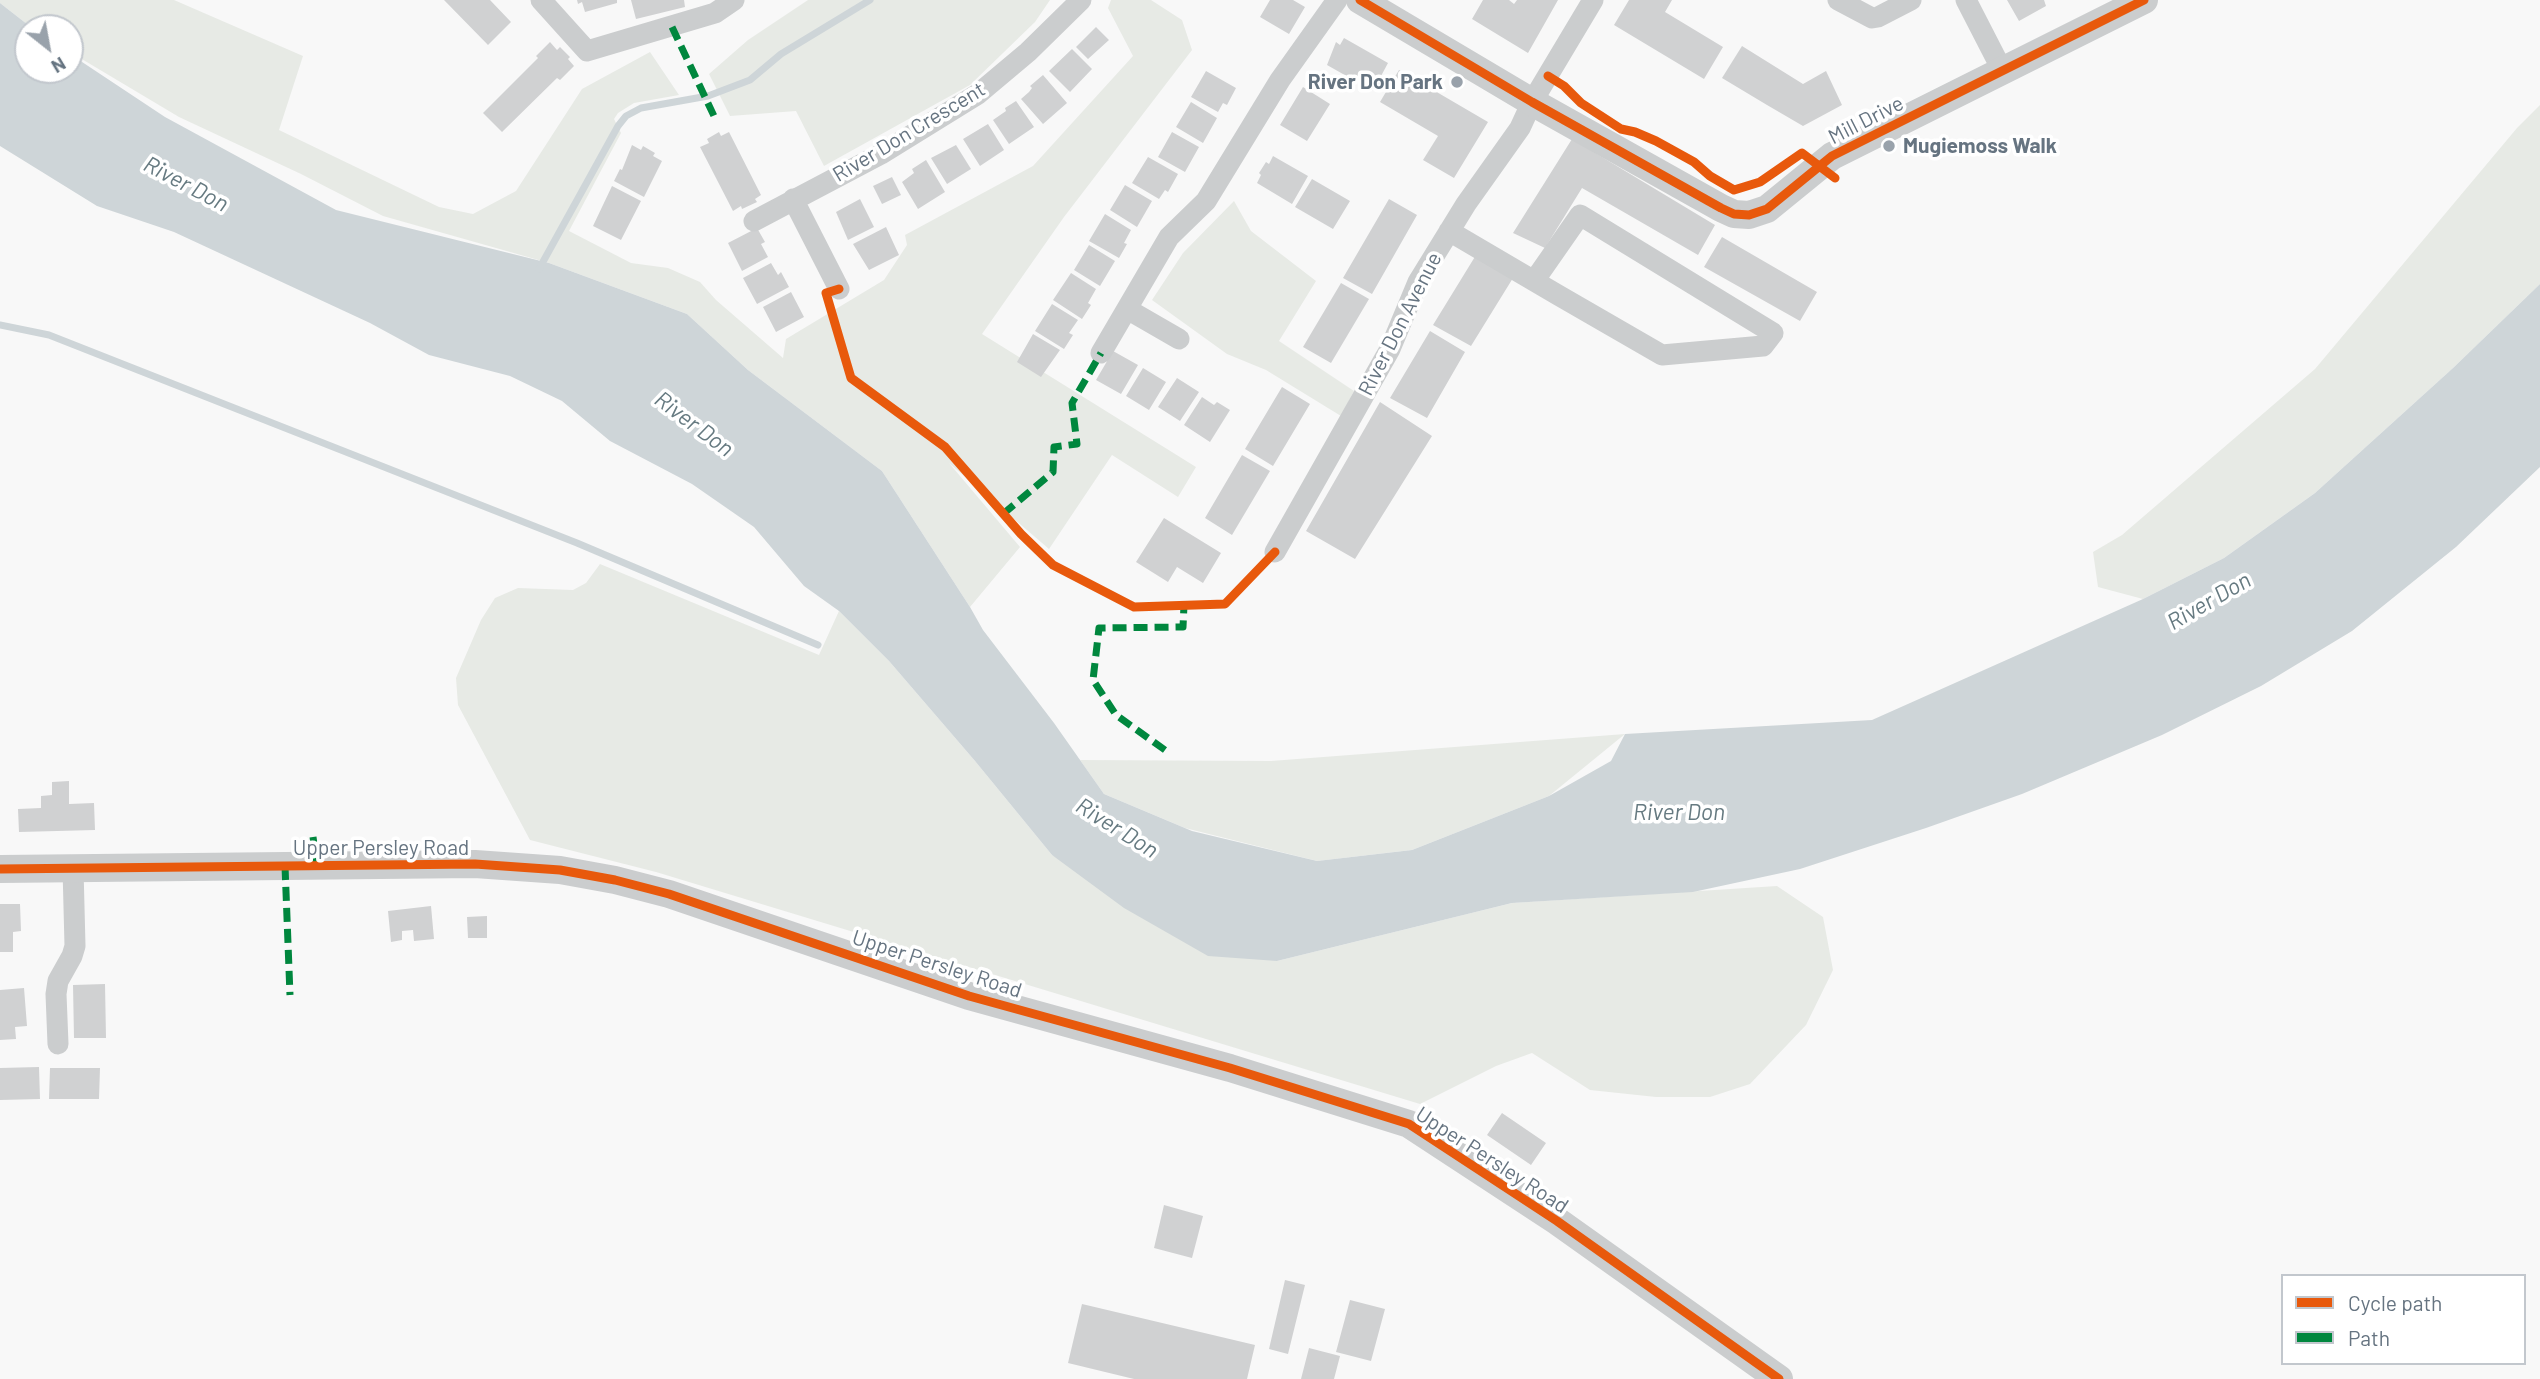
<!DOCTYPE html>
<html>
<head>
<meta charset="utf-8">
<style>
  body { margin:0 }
  #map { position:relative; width:2540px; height:1379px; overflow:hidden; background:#f8f8f8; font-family:Barlow,sans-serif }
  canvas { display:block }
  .legend { position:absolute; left:2281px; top:1274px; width:245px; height:91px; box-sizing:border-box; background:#fff; border:2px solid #c2c7cd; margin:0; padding:9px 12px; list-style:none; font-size:21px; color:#667481 }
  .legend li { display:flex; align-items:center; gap:14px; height:35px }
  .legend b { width:35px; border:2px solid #c2c7cd }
  .north { position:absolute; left:14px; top:14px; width:70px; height:70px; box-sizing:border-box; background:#fff; border:2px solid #c2c7cd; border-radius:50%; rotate:149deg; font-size:19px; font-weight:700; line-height:28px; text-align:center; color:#667481 }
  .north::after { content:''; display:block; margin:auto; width:24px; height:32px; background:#99a2ab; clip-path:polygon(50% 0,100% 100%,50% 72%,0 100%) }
</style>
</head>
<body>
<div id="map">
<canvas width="2540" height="1379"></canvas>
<ul class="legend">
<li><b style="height:9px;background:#e8590c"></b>Cycle path</li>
<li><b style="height:9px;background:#00873e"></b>Path</li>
</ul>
<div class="north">N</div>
</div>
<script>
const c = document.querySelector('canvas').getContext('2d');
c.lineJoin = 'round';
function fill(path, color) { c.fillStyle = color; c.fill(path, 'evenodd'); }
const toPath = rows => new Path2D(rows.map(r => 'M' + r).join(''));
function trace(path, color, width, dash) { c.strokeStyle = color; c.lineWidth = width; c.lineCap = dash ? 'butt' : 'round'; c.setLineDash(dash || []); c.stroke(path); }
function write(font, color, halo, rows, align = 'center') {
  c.font = font + ' Barlow,sans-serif'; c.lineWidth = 7; c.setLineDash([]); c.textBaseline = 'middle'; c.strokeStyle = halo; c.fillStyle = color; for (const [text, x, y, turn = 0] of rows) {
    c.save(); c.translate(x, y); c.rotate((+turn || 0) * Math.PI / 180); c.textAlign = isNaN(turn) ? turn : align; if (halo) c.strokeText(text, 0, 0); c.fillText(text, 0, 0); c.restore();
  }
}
const green = toPath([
  [0,0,174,0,303,56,279,130,439,207,473,214,516,191,582,89,650,52,679,95,634,103,618,113,614,119,621,133,569,231,631,263,668,268,700,282,716,300,783,358,786,339,884,280,907,245,905,235,1033,166,1133,56,1108,8,1111,0,1151,0,1182,20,1192,50,1064,217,982,334,1196,467,1178,497,1112,455,1049,549,949,463,1020,547,970,607,882,471,748,370,687,314,549,263,383,216,301,174,179,117,70,52,70,28,32,28,0,3],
  [808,0,1050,0,1035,22,970,85,824,166,796,111,730,116,709,74,748,40],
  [2540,105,2540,284,2453,368,2315,493,2224,558,2143,599,2098,587,2093,552,2122,535,2315,369,2517,128],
  [1234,201,1251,231,1316,281,1279,341,1354,391,1341,416,1266,370,1227,354,1152,300,1183,253],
  [600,564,819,655,839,611,889,661,975,761,1052,855,1277,961,1512,903,1777,886,1823,917,1833,970,1806,1025,1750,1084,1710,1097,1656,1097,1590,1090,1532,1053,1496,1066,1420,1104,656,872,530,840,458,705,456,678,481,620,495,598,518,588,573,590,586,583],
  [1625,734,1549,796,1412,850,1317,861,1185,828,1104,794,1080,760,1271,761]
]);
const water = toPath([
  [0,3,32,28,28,28,28,70,70,70,70,54,165,117,336,210,549,263,687,314,748,370,882,471,970,607,983,630,1054,723,1104,794,1192,831,1317,861,1412,850,1549,796,1611,761,1625,734,1872,720,2143,599,2224,558,2315,493,2453,368,2540,284,2540,467,2456,547,2352,631,2261,686,2162,735,2022,794,1926,828,1800,869,1693,892,1512,903,1277,961,1208,956,1124,908,1052,855,975,761,889,661,839,611,804,586,754,527,692,484,610,441,562,401,510,376,429,355,370,323,174,232,97,206,0,146]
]);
const stream = toPath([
  [539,269,618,126,626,116,641,108,708,96,750,80,781,54,870,0],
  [0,325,49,335,577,543,818,645]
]);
const building = toPath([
  [444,0,490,0,511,22,488,45],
  [577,0,617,0,617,3,585,12,582,2,578,4],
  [631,0,684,0,685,7,636,19],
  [1270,0,1293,0,1305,7,1289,34,1260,17],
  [1483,0,1509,0,1514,4,1517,0,1558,0,1528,53,1472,19],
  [1629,0,1672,0,1665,12,1723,47,1704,79,1614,25],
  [2007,0,2044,0,2046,6,2019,21],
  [1096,27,1109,40,1088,59,1076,47],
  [1344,38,1388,63,1373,91,1327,65,1336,42,1340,45],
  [550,42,557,50,560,47,570,57,568,59,574,66,560,80,557,78,502,132,483,113,538,58,536,56],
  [1742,46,1803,84,1826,71,1842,105,1803,126,1767,105,1722,78],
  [1072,49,1092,69,1070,92,1049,71],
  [1399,70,1488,122,1454,178,1423,160,1438,136,1380,102],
  [1206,71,1236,88,1227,105,1223,103,1218,112,1191,97],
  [1043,75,1067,103,1043,124,1021,99,1029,92,1032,88,1030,86],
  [1303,87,1330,104,1307,141,1280,125],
  [1016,101,1034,127,1009,144,993,120,1006,111,1005,108],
  [1191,102,1217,118,1203,143,1176,127],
  [988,124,1004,150,980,166,963,139],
  [719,132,721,136,729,132,761,195,755,199,757,202,742,209,741,206,733,211,700,147,709,143,707,139],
  [1172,132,1199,147,1185,172,1158,157],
  [1572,139,1715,225,1698,255,1582,188,1545,248,1513,233],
  [632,145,641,150,643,146,655,153,653,156,662,161,644,197,614,181,620,169,622,170],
  [956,145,971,169,947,184,931,158],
  [1273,156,1308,176,1292,204,1257,183,1261,175,1259,173,1266,162,1269,164],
  [1148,157,1178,174,1168,192,1165,190,1159,199,1132,183],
  [926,160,945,192,918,209,902,182,914,173,912,169],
  [892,177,901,195,882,204,873,186],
  [1312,179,1350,201,1333,229,1295,207],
  [1125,185,1152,201,1137,227,1110,210],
  [612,186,641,201,621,240,593,226],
  [860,199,874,227,848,240,836,212],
  [1389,199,1417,215,1372,294,1343,278],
  [1105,214,1131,230,1124,243,1127,244,1119,258,1089,241],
  [886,227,899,255,869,270,853,244],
  [757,228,765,242,761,244,768,257,742,271,728,243],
  [1722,237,1817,292,1800,321,1704,267],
  [1089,245,1115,261,1100,286,1074,270],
  [1476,255,1513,278,1471,346,1433,325],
  [771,263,778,275,781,272,789,287,757,304,743,278],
  [1071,273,1096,289,1088,303,1091,305,1082,319,1053,300],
  [1341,283,1369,299,1331,363,1303,347],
  [791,292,804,317,776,332,763,307],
  [1052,304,1078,320,1069,333,1073,335,1064,349,1035,331],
  [1430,331,1465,352,1427,418,1390,398],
  [1033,334,1060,350,1041,377,1017,362],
  [1113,351,1138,365,1121,394,1096,380],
  [1143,368,1166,382,1149,410,1126,396],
  [1177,378,1199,392,1180,421,1158,407],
  [1282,387,1310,404,1273,466,1245,449],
  [1202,397,1214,405,1217,402,1230,410,1210,442,1184,425],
  [1380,402,1432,436,1355,559,1306,531],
  [1242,455,1270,471,1232,535,1205,518],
  [1164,518,1221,553,1203,583,1177,567,1168,582,1136,562],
  [69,781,69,804,94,803,95,830,19,832,18,809,41,808,41,796,52,795,52,782],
  [0,904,20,904,21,931,13,932,13,952,0,952],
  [431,906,434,939,414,941,413,930,402,931,402,940,391,942,388,911],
  [487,916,487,938,468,938,467,917],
  [105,984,106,1038,74,1038,73,985],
  [24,988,27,1026,15,1027,16,1039,0,1040,0,990],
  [39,1067,40,1099,0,1100,0,1068],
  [50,1068,100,1068,99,1099,49,1099],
  [1502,1113,1546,1143,1531,1165,1487,1135],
  [1164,1205,1203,1216,1192,1258,1154,1248],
  [1285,1280,1305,1285,1288,1354,1269,1349],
  [1350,1300,1385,1309,1371,1361,1336,1352],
  [1082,1304,1255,1345,1247,1379,1134,1379,1068,1363],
  [1309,1348,1340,1356,1334,1379,1301,1379]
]);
const minor = toPath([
  [541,0,587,51,715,13,734,0],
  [1838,0,1872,18,1878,17,1911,0],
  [1966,0,2002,70],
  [793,199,839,289],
  [754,221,881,154,978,94,1028,52,1081,0],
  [1449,231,1558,295,1662,355,1763,346,1773,333,1580,215,1534,281],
  [1127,309,1179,339],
  [1101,353,1169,237,1206,201,1280,80,1337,0],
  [1275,552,1390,349,1418,282,1466,204,1520,128,1532,102,1593,0],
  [58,1044,56,994,58,981,72,956,75,946,73,868]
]);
const tertiary = toPath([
  [1360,0,1532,102,1721,208,1734,214,1749,215,1767,209,1832,156,2144,0],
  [0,869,475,864,560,870,615,880,669,894,969,996,1230,1068,1409,1124,1557,1221,1779,1379]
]);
const quiet = toPath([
  [672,27,714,116],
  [1003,514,1053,472,1054,447,1077,444,1072,403,1101,353],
  [1165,750,1116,715,1093,680,1099,628,1183,627,1184,605],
  [313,837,317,866],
  [285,866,290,995]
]);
const cycleway = toPath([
  [1360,0,1532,102,1721,208,1734,214,1749,215,1767,209,1832,156,2144,0],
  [1548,76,1564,86,1581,103,1621,129,1635,132,1656,141,1694,162,1710,176,1734,190,1760,182,1802,153,1835,178],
  [839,289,826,293,851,378,945,447,1021,534,1053,565,1134,607,1225,604,1275,552],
  [0,869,475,864,560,870,615,880,669,894,969,996,1230,1068,1409,1124,1557,1221,1779,1379]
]);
const markers = [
  [1457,82,7,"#99a2ab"],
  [1889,146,7,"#99a2ab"]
];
const poiNames = [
  ["River Don Park",1443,82],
  ["Mugiemoss Walk",1903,146,"left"]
];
const streetNames = [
  ["Mill Drive",1866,120,-27],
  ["River Don Crescent",909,132,-31],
  ["River Don Avenue",1400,324,-63],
  ["Upper Persley Road",381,848],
  ["Upper Persley Road",937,964,18],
  ["Upper Persley Road",1492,1160,33]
];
const waterNames = [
  ["River Don",186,184,28],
  ["River Don",694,424,37],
  ["River Don",2209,601,-30],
  ["River Don",1679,812],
  ["River Don",1117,828,32]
];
fill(green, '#e7eae5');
fill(water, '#ced5d8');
trace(stream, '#ced5d8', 7);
fill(building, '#d0d1d2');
trace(minor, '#cbcdce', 21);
trace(tertiary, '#cbcdce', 28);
trace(quiet, '#00873e', 7, [14, 7]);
trace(cycleway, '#e8590c', 9);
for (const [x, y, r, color] of markers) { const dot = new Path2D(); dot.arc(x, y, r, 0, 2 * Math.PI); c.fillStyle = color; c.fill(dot); trace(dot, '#fff', 2.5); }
write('bold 21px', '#667481', '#fff', poiNames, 'right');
write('21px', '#667481', '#fff', streetNames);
write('italic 23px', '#667a81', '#fff', waterNames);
</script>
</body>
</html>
